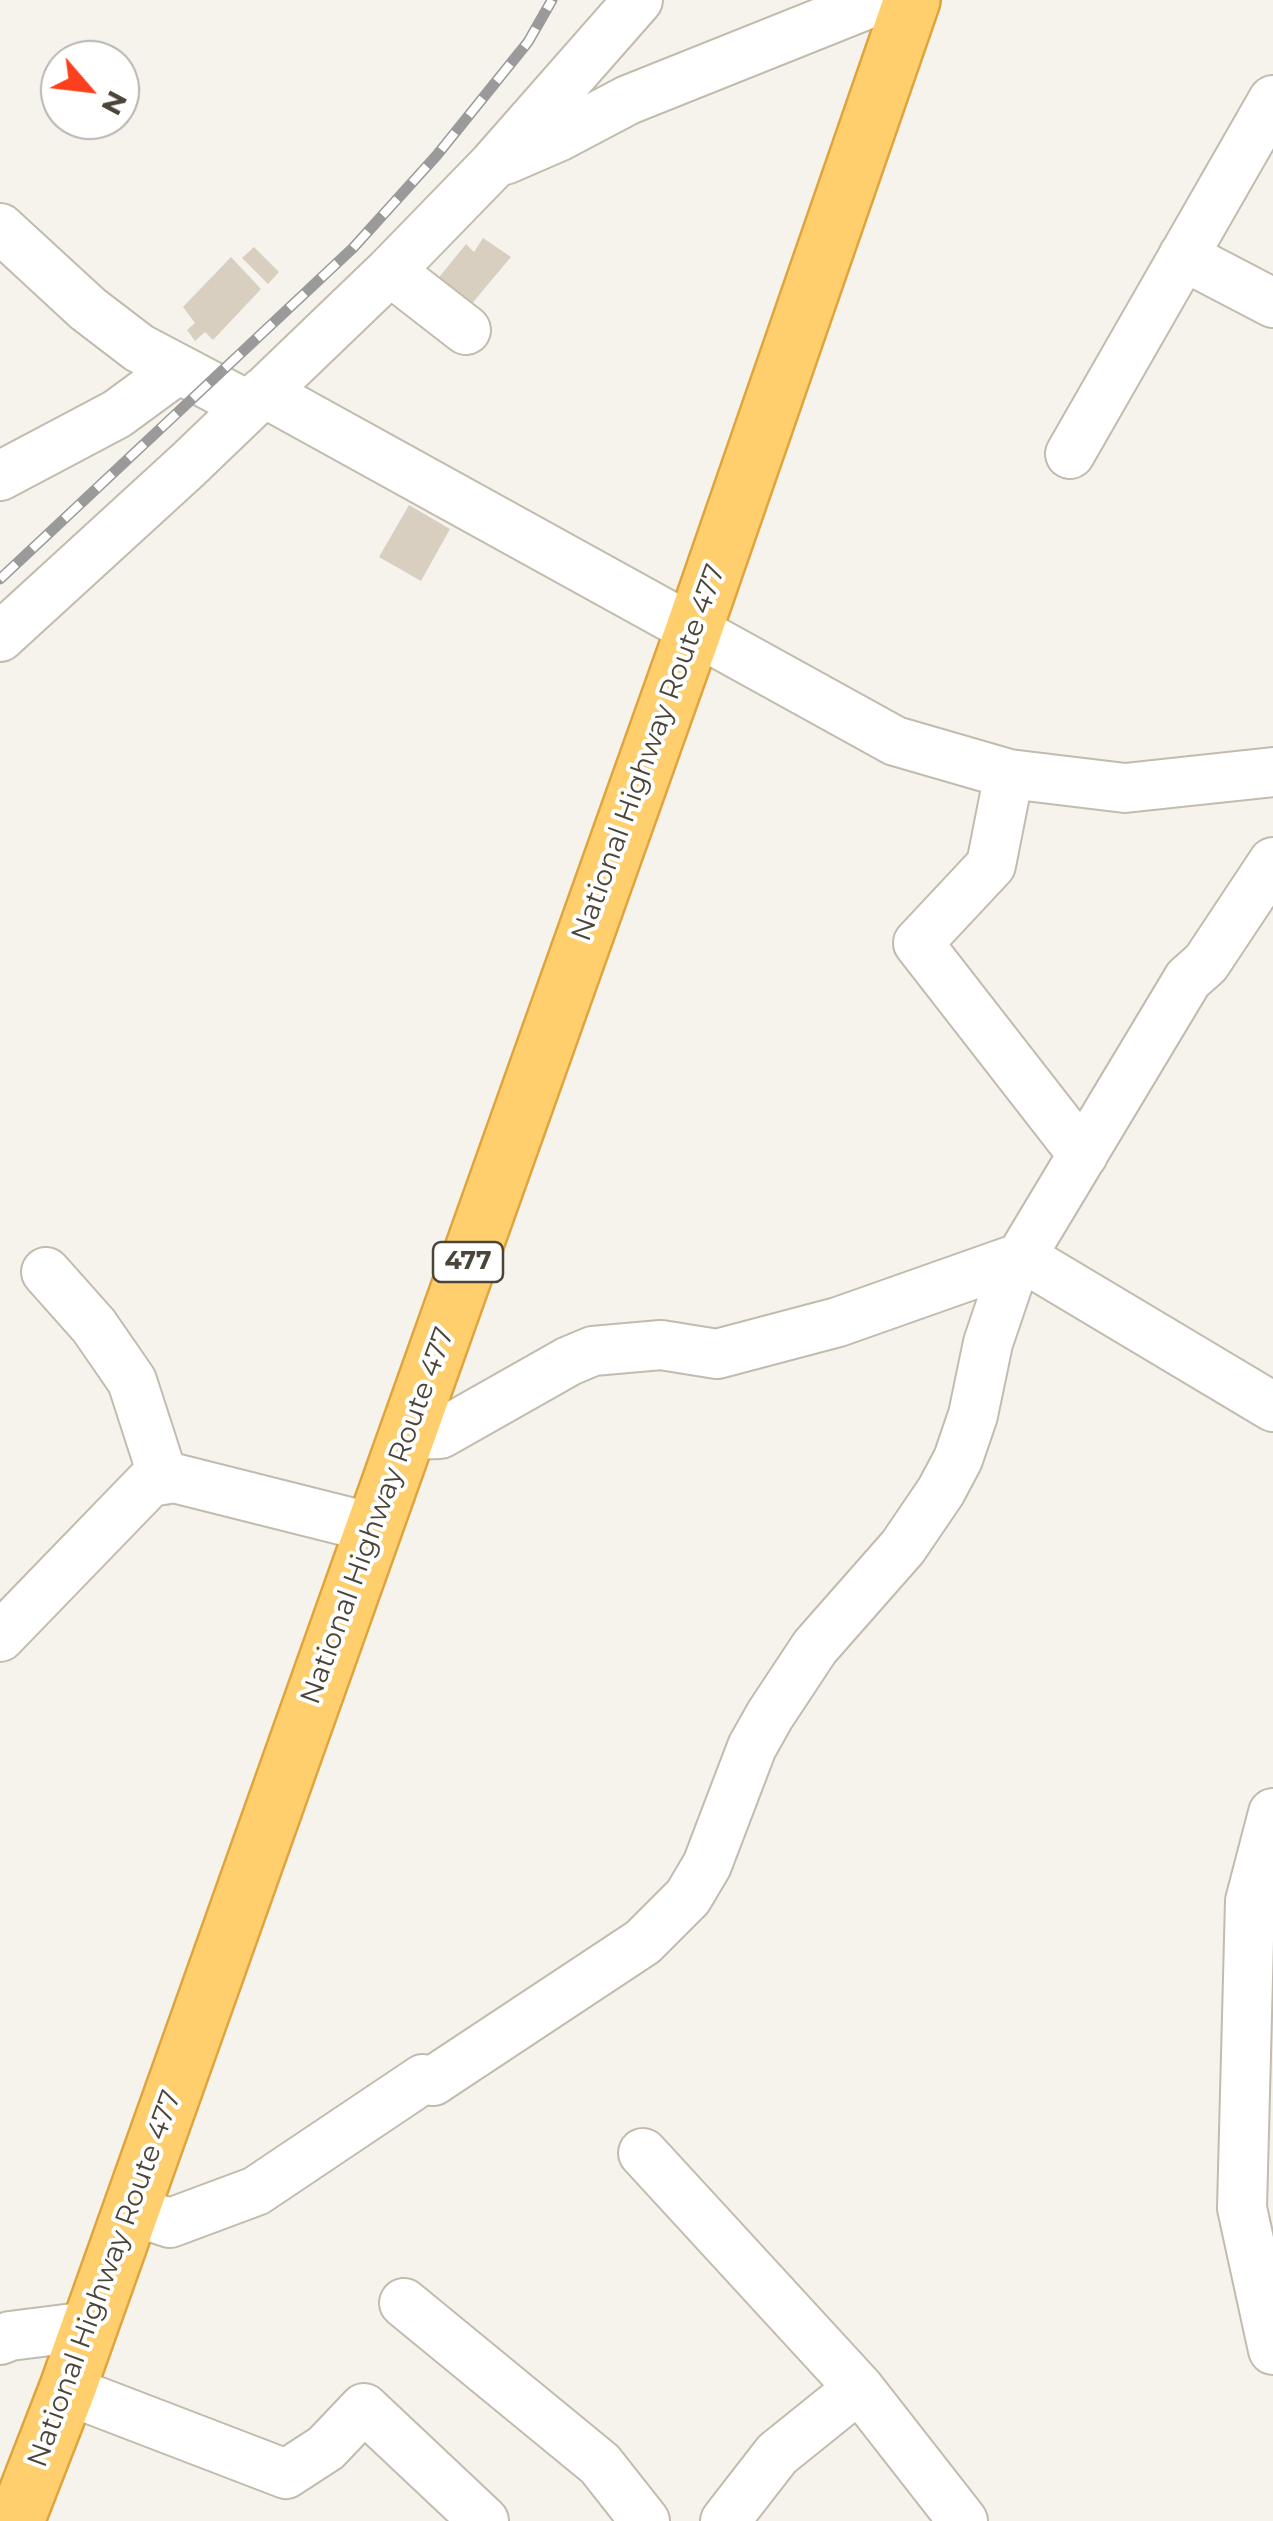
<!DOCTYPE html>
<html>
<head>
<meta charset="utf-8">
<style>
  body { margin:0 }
  #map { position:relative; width:1273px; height:2521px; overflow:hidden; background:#f6f3ec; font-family:Montserrat,sans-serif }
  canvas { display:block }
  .north { position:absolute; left:40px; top:40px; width:100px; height:100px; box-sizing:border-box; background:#fff; border:2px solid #b7b4b0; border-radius:50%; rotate:118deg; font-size:28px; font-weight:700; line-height:40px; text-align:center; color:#4b4439 }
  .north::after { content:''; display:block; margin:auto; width:35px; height:45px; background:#fc3f1d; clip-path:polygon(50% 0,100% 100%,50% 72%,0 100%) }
</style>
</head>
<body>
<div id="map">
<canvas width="1273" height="2521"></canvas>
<div class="north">N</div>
</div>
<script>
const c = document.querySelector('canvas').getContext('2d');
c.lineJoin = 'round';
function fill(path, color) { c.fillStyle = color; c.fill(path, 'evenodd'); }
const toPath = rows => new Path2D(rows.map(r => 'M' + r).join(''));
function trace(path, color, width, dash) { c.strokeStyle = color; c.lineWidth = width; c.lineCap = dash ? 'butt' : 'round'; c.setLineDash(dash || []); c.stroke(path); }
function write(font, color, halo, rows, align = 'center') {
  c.font = font + ' Montserrat,sans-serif'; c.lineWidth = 8; c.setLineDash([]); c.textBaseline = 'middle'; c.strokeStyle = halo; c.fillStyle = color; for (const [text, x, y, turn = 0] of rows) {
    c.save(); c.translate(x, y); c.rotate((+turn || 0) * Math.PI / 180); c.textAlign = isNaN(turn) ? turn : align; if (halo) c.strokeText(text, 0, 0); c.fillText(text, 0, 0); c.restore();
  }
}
const building = toPath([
  [483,238,511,257,469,307,436,281,466,244,474,252],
  [254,247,279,272,268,284,242,258],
  [231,257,261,289,213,340,205,332,195,341,187,330,195,323,183,307],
  [409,505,450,529,421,581,379,557]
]);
const minor = toPath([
  [505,160,558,137,628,100,878,0],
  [0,228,88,309,139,348,249,406],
  [1183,256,1273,303],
  [390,271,466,330],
  [263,392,895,741,1009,774,1125,788,1273,772],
  [1070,454,1273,100],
  [0,476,117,414,177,370],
  [0,637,188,465,390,271,493,165,638,0],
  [1009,774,991,865,918,943,1083,1155],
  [46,1272,94,1326,132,1381,164,1480],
  [407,1435,440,1434,569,1361,593,1351,661,1345,717,1354,838,1322,1022,1257,1273,1407],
  [0,1637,150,1482,174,1478,373,1528],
  [1273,1813,1250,1901,1242,2208,1273,2350],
  [643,2153,859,2388,963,2521],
  [131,2210,170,2223,256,2191,423,2079,433,2081,643,1942,688,1897,707,1865,752,1747,770,1715,815,1647,903,1547,941,1491,958,1459,973,1415,988,1343,1012,1272,1188,979,1206,963,1273,862],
  [404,2303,600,2464,645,2521],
  [0,2340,10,2336,89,2326],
  [67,2390,286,2474,326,2448,364,2408,484,2521],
  [725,2521,777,2454,859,2388]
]);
const highway = toPath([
  [16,2521,67,2390,693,632,912,0]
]);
const rail = toPath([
  [0,579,353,248,437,155,528,42,552,0]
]);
const shields = [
  [468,1262,70]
];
const shieldNames = [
  ["477",468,1262]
];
const streetNames = [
  ["National Highway Route 477",649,753,-70],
  ["National Highway Route 477",378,1516,-70],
  ["National Highway Route 477",105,2279,-70]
];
fill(building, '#d8cfc1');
trace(minor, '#c2bbae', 52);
trace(highway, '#e0a43c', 60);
trace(minor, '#fff', 48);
trace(highway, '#ffcf6e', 55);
trace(rail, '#9a9a9a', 11);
trace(rail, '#fff', 8, [22]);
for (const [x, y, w] of shields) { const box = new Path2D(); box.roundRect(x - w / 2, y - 20, w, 40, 8); c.fillStyle = '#fff'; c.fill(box); trace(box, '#4b4439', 2.5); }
write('bold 25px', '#4b4439', null, shieldNames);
write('28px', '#4b4439', '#fff', streetNames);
</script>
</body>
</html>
